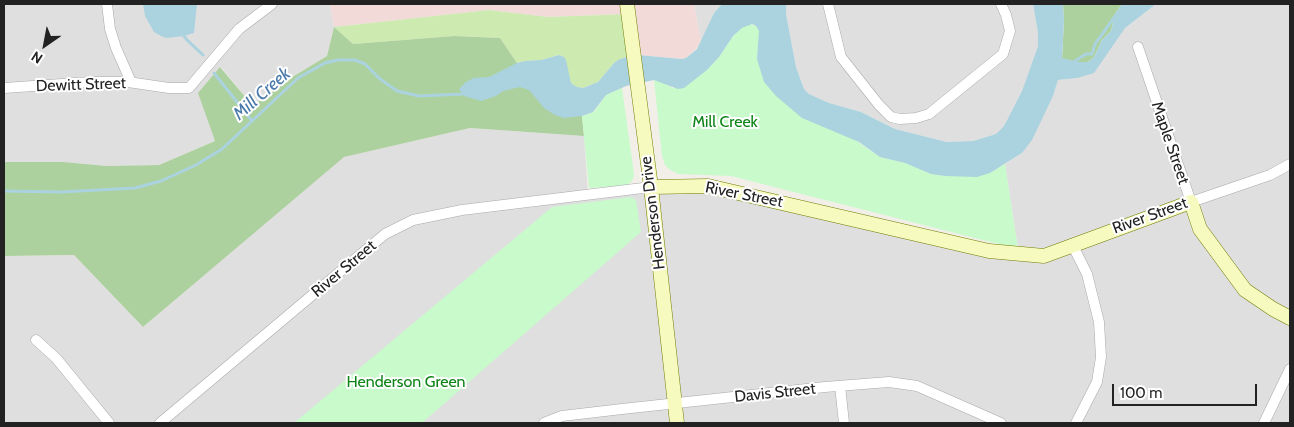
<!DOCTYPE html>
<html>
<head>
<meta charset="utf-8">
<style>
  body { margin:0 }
  #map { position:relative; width:1294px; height:427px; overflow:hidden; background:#f2efe9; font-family:Cabin,sans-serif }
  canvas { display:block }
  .frame { position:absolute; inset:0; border:5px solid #222; pointer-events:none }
  .north { position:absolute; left:20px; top:20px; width:50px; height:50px; -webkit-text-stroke:4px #fff; paint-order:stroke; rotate:213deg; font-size:14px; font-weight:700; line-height:20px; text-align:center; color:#222 }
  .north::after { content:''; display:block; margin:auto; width:18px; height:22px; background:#222; clip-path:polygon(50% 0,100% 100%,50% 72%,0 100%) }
  .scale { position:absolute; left:1112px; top:384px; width:145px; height:22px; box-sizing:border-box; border:2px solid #222; border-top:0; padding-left:6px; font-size:15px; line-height:18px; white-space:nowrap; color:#222; -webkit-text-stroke:4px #fff; paint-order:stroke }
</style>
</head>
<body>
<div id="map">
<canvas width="1294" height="427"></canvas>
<div class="frame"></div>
<div class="north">N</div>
<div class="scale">100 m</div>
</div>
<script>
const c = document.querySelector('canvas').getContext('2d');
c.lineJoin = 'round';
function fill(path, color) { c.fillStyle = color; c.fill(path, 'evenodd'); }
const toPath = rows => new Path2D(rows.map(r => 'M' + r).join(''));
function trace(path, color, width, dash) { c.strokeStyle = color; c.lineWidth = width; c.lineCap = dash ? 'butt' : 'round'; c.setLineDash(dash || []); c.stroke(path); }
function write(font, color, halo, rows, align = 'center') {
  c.font = font + ' Cabin,sans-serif'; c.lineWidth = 4; c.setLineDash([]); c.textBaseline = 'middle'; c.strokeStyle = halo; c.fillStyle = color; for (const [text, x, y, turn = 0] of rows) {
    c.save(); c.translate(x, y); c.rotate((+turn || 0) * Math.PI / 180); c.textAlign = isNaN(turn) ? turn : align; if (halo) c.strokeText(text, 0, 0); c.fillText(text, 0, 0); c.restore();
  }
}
const residential = toPath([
  [4,4,330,4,334,27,327,56,279,85,253,106,221,67,199,93,215,141,159,165,107,166,64,162,4,162],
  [694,4,722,4,714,13,701,42],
  [786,4,1033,4,1038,33,1038,46,1022,91,1004,126,996,134,973,141,947,142,895,129,861,112,829,103,809,94,804,89,796,67,786,14],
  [1156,4,1290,4,1290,423,4,423,4,256,74,255,143,327,343,157,470,128,584,136,588,194,708,186,867,224,1018,249,1005,164,1022,153,1053,96,1058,80,1077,78,1125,28]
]);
const commercial = toPath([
  [330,4,694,4,701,42,696,49,686,58,682,59,638,55,628,14,548,17,489,10,334,27]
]);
const grass = toPath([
  [489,10,548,17,629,14,629,56,618,60,614,63,598,82,583,88,577,87,571,83,564,57,559,55,541,60,525,61,517,63,500,38,454,36,353,44,334,27]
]);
const forest = toPath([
  [1063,4,1122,4,1115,14,1111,31,1102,40,1094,57,1088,62,1078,62,1062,59,1064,21],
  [334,27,353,44,454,36,500,38,517,63,582,116,584,136,470,128,344,157,143,327,74,255,4,256,4,162,64,162,107,166,159,165,215,141,198,93,220,67,253,106,279,85,327,56]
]);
const park = toPath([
  [749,24,756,26,760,31,757,59,852,138,880,157,905,163,931,174,945,176,990,173,1005,164,1018,249,731,176,678,174,669,169,665,165,662,156,654,80,662,82,673,88,707,70,719,57,733,36,742,28],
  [622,88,634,174,633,179,630,183,624,186,589,188,582,116,594,112,606,95],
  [631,197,636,200,641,232,422,423,294,423,552,207]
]);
const water = toPath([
  [143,4,197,4,194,33,184,36,166,38,161,36,154,32,145,16],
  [722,4,786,4,786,14,796,67,804,89,809,94,829,103,861,112,895,129,947,142,973,141,996,134,1004,126,1022,91,1038,46,1038,33,1033,4,1063,4,1064,21,1062,58,1078,62,1088,62,1094,57,1102,40,1111,31,1115,14,1122,4,1156,4,1125,28,1094,73,1077,78,1058,80,1053,96,1032,140,1022,153,990,173,977,177,945,176,931,174,905,163,880,157,859,142,802,118,776,96,764,82,757,59,759,31,756,26,752,24,742,28,733,36,719,57,707,70,684,88,678,89,654,80,626,86,606,95,593,112,582,116,564,118,555,115,544,108,529,90,520,87,503,91,496,96,481,101,464,96,459,89,466,82,474,78,489,77,517,63,525,61,541,60,559,55,564,57,566,60,571,83,577,87,583,88,598,82,614,63,618,60,629,56,638,55,682,59,686,58,697,49,714,13]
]);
const stream = toPath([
  [185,32,184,36,187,40,203,55],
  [1072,63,1086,54,1092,54,1095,44,1116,15],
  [214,73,252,121],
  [4,191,61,192,135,188,161,181,196,165,222,149,298,78,325,63,338,60,355,60,365,64,380,79,397,91,419,96,463,94,464,92]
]);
const street = toPath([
  [107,4,110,29,116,48,131,82],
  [828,4,841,57,879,105,891,117,900,119,916,118,929,114,1003,54,1010,31,1006,15,1001,4],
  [1138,47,1191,202,1270,175,1290,164],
  [4,88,91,82,128,82,169,88,189,88,239,29,272,4],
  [1072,244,1087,274,1099,322,1101,357,1097,382,1076,423],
  [36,340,56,358,109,423],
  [840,386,844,423],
  [160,423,385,234,413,220,462,210,651,187],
  [544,423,562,416,622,409,825,387,889,382,917,386,1001,423],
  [1264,423,1290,369]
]);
const secondary = toPath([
  [627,4,651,187,677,423],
  [651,187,708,186,989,251,1044,256,1191,202,1200,229,1245,290,1273,309,1290,318]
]);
const streetNames = [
  ["Dewitt Street",81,85,-2],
  ["Maple Street",1170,143,71],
  ["River Street",744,195,11],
  ["Henderson Drive",653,213,-97],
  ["River Street",1150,216,-20],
  ["River Street",344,269,-40],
  ["Davis Street",775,393,-6]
];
const parkNames = [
  ["Mill Creek",725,122],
  ["Henderson Green",406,382]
];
const waterNames = [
  ["Mill Creek",262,94,-41]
];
fill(residential, '#e0dfdf');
fill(commercial, '#f2dad9');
fill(grass, '#cdebb0');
fill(forest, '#add19e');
fill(park, '#c8facc');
fill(water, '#aad3df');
trace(stream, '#aad3df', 3);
trace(street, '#a9a9a9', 11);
trace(secondary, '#707d05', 15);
trace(street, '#fff', 10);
trace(secondary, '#f7fabf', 14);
write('16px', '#222', '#fff', streetNames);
write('16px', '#0c8416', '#fff', parkNames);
write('italic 18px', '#4a7aab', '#fff', waterNames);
</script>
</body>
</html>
